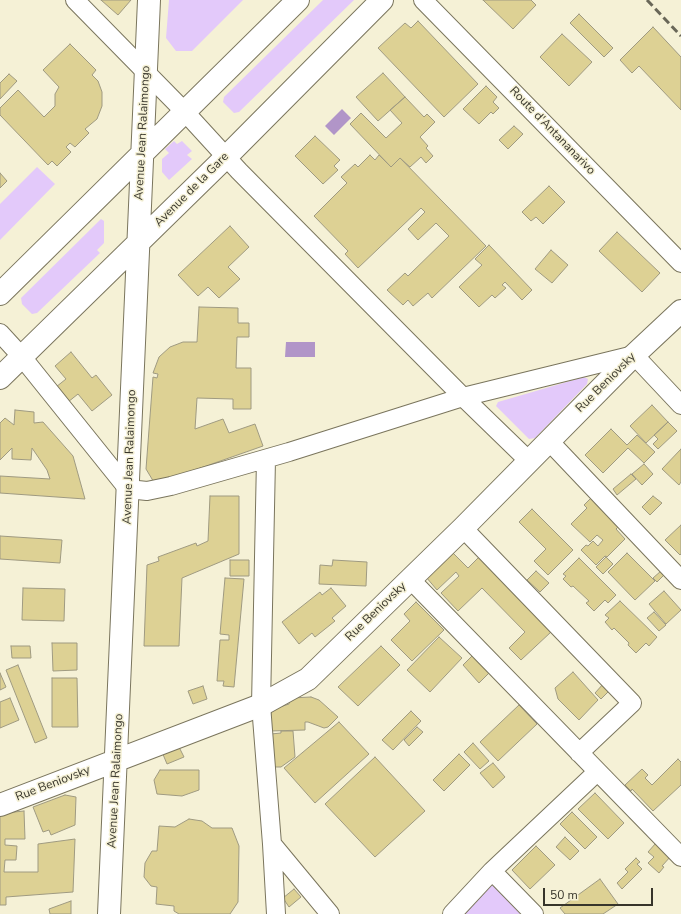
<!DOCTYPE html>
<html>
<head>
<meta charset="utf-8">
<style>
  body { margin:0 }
  #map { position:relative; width:681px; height:914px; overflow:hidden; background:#f5f1d6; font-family:"Nunito Sans",sans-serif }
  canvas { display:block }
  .scale { position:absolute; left:543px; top:888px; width:110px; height:18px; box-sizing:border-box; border:2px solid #37352b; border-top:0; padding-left:5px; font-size:12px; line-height:14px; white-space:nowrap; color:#37352b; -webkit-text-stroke:3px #f5f1d6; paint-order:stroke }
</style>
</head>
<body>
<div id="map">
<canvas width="681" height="914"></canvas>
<div class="scale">50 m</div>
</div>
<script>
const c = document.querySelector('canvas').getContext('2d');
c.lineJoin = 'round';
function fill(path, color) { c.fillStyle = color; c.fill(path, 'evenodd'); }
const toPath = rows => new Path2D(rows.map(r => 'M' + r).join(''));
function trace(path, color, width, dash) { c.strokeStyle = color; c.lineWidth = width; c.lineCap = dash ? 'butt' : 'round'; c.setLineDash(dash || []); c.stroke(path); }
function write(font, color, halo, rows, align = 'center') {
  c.font = font + ' "Nunito Sans",sans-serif'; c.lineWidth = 3; c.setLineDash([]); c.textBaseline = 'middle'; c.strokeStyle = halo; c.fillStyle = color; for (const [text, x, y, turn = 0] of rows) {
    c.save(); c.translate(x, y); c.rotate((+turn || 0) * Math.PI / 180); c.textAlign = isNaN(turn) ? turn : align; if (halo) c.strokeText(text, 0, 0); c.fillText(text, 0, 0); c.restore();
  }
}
const green = toPath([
  [169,0,243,0,192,51,176,51,166,38],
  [323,0,354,0,239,112,234,113,223,102,224,97],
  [174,141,177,144,182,141,192,151,187,155,192,159,169,180,162,172,162,159,169,153,165,149],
  [37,167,55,184,0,240,0,204],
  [101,219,104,221,104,243,97,250,100,253,37,313,32,314,22,304,21,298],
  [584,377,588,379,587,384,535,438,529,439,496,406,498,402],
  [494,881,525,914,459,914]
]);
const water = toPath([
  [342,109,351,118,334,135,325,126],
  [286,342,315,342,315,357,285,357]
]);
const building = toPath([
  [101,0,131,0,118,15,101,0],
  [483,0,531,0,536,5,513,29,483,0],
  [579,14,613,48,604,57,570,23,579,14],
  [418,21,478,84,444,117,378,48,405,23,411,28,418,21],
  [653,27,681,57,681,110,639,66,632,73,620,60,653,27],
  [562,34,592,62,569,86,540,57,562,34],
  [70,44,96,70,92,75,98,81,102,92,102,106,97,119,85,129,89,133,75,147,70,143,66,147,71,152,57,166,52,161,48,165,0,115,0,108,18,90,44,117,55,106,55,94,59,87,43,70,70,44],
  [383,73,405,97,378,121,356,97,383,73],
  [9,74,17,81,0,99,0,83,9,74],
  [486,86,497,97,493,102,499,108,493,114,491,112,479,124,463,109,486,86],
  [405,97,424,117,427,114,435,122,420,137,428,146,426,148,433,156,426,163,421,157,410,167,400,158,391,167,350,124,361,113,386,138,402,123,390,110,405,97],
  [514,126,523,134,508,149,499,140,514,126],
  [315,136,340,160,334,166,338,170,323,184,295,156,315,136],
  [370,155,375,160,379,155,391,167,400,158,486,246,432,298,428,293,413,306,408,300,403,305,387,290,405,273,408,276,449,236,436,223,418,240,408,229,425,212,421,208,358,268,345,254,348,251,314,216,347,183,341,177,355,164,358,167,370,155],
  [0,173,7,181,0,188,0,173],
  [549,186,565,202,543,224,536,217,531,221,522,212,549,186],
  [230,226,249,247,228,267,240,279,219,298,208,287,198,296,178,275,230,226],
  [617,232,660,273,642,292,599,251,617,232],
  [489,245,532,290,522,300,505,282,502,285,506,288,495,298,492,295,479,307,459,287,482,265,475,259,489,245],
  [551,250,568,265,552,283,535,269,551,250],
  [199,307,238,308,238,323,249,323,249,337,237,337,236,368,251,368,251,409,233,409,233,399,197,398,195,429,223,419,229,433,255,424,263,446,155,484,146,469,153,377,157,378,158,374,153,373,159,357,170,347,183,342,197,342,199,307],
  [71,352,92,378,96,375,112,395,92,411,78,394,68,402,56,387,66,379,55,366,71,352],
  [652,405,668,422,646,443,630,426,652,405],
  [15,410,34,412,34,423,43,422,73,456,85,499,0,493,0,476,50,479,47,470,32,448,31,460,12,459,12,448,0,460,0,423,5,418,14,425,15,410],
  [668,422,677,431,658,449,653,444,658,439,654,435,668,422],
  [611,429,627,445,637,435,655,452,644,463,628,448,603,473,585,455,611,429],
  [681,449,681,482,679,485,662,469,681,449],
  [644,464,653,474,642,485,632,474,644,464],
  [631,474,636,479,617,495,613,489,631,474],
  [210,496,239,496,239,554,182,578,179,646,144,646,147,565,159,561,158,557,196,543,197,546,208,541,210,496],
  [593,496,621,524,616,529,625,539,607,557,605,556,596,565,581,550,586,545,588,546,593,541,598,546,603,540,597,535,590,542,571,524,587,508,584,505,593,496],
  [653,496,662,503,650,515,642,507,653,496],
  [532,509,573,550,548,575,534,561,546,549,519,522,532,509],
  [681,525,681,554,680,555,665,540,681,525],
  [0,536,62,540,60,563,0,559,0,536],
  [452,552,468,568,479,557,551,632,521,660,509,648,525,632,482,588,458,611,441,593,459,576,456,572,437,590,426,577,452,552],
  [627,553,655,581,635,600,608,572,627,553],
  [606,557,613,564,603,574,596,567,606,557],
  [579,558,616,595,608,603,605,600,594,611,586,603,589,601,573,586,571,587,563,579,566,576,563,574,579,558],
  [230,560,249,560,249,576,230,576,230,560],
  [333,560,367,562,366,586,319,584,320,565,332,566,333,560],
  [536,571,549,583,540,592,527,580,536,571],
  [661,571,664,575,657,582,653,578,661,571],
  [225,578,244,579,234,687,223,686,224,681,217,681,220,640,229,640,229,635,220,634,225,578],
  [23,588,65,589,64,621,22,620,23,588],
  [331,588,346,606,332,618,335,621,315,637,312,633,299,644,282,622,320,592,322,595,331,588],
  [664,591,681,610,666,624,649,604,664,591],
  [620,601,657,637,649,646,646,643,636,653,628,645,629,643,614,628,612,630,605,622,609,618,605,615,620,601],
  [416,602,444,630,412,661,391,640,410,621,404,614,416,602],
  [654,612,666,625,659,631,647,618,654,612],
  [439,637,462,658,430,692,407,670,439,637],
  [52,643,77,643,77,670,53,671,52,643],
  [11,646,30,646,31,658,12,658,11,646],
  [381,646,400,665,358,706,338,687,381,646],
  [473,655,490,672,479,683,463,665,473,655],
  [18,665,47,738,35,743,6,670,18,665],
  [573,672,598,700,579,720,558,699,555,688,573,672],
  [0,673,6,687,0,690,0,673],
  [52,678,77,678,78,727,52,727,52,678],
  [604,683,611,689,601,699,595,693,604,683],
  [203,686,207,699,193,704,188,691,203,686],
  [311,697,319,700,338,717,328,727,324,728,308,722,305,722,305,730,270,731,271,710,289,704,291,698,311,697],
  [10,698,19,720,0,728,0,702,10,698],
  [519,705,537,724,498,761,480,742,519,705],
  [411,711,421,721,393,750,382,740,411,711],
  [339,722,369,754,315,803,284,768,339,722],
  [417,727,423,732,409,746,404,740,417,727],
  [281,731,293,731,295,757,281,767,276,767,271,763,271,734,281,733,281,731],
  [473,743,489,761,480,769,464,752,473,743],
  [178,745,184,757,167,764,162,752,178,745],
  [459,754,470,765,444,791,433,780,459,754],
  [375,757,425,811,375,857,325,804,375,757],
  [678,759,681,762,681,785,653,811,632,789,631,791,625,785,642,769,648,775,645,778,652,785,678,759],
  [493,763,505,777,493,788,480,773,493,763],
  [160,770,199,770,199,790,182,796,157,794,154,780,160,770],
  [595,793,624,823,608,839,578,809,595,793],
  [65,795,76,797,75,825,51,835,49,830,43,832,33,807,65,795],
  [24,811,25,839,5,839,5,845,17,846,16,860,5,860,4,872,38,872,38,844,75,839,73,892,6,897,6,905,0,905,0,816,5,813,24,811],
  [572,812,597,837,585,849,560,824,572,812],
  [189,819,202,821,212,828,232,828,239,846,238,902,230,914,179,914,174,911,174,906,156,904,157,887,151,886,144,877,145,863,152,851,157,851,159,826,175,827,189,819],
  [565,837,579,851,570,860,556,847,565,837],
  [656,843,671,856,662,866,664,867,659,873,648,863,654,857,648,852,656,843],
  [536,846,555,865,530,889,512,870,536,846],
  [636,858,640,862,637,864,642,869,622,889,617,883,628,872,625,869,636,858],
  [600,879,618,904,603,914,565,914,560,908,600,879],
  [294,889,301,897,289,907,283,898,294,889],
  [71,901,71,914,50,914,49,909,71,901]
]);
const street = toPath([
  [75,0,185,112,239,171,463,397,529,461],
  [423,0,681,263],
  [0,333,22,357,128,489,147,491,171,486,289,452,463,397,634,355,681,405],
  [549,441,681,580],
  [266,459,261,705,272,844,276,914],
  [463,528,632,703,579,753],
  [410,579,681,857],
  [272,844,330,914],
  [492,871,534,914],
  [452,914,492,871,597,772]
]);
const secondary = toPath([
  [0,294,298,0],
  [0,378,226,157,382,0],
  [0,805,261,705,308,679,463,528,634,355,681,311],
  [109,914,149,0]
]);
const rail = toPath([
  [647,0,681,36]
]);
const streetNames = [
  ["Route d'Antananarivo",552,131,46],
  ["Avenue Jean Ralaimongo",143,133,-87],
  ["Avenue de la Gare",192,190,-45],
  ["Rue Beniovsky",606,383,-45],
  ["Avenue Jean Ralaimongo",130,457,-88],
  ["Rue Beniovsky",376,612,-44],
  ["Avenue Jean Ralaimongo",116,781,-87],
  ["Rue Beniovsky",53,784,-21]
];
fill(green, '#e3c9fa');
fill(water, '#b195c8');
fill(building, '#ddd194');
trace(building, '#9f9a81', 1);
trace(street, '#7a755d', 20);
trace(secondary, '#7a755d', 24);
trace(street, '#fff', 18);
trace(secondary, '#fff', 22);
trace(rail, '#696758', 3, [8, 4]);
write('12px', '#37352b', '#f5f1d6', streetNames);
</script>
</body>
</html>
